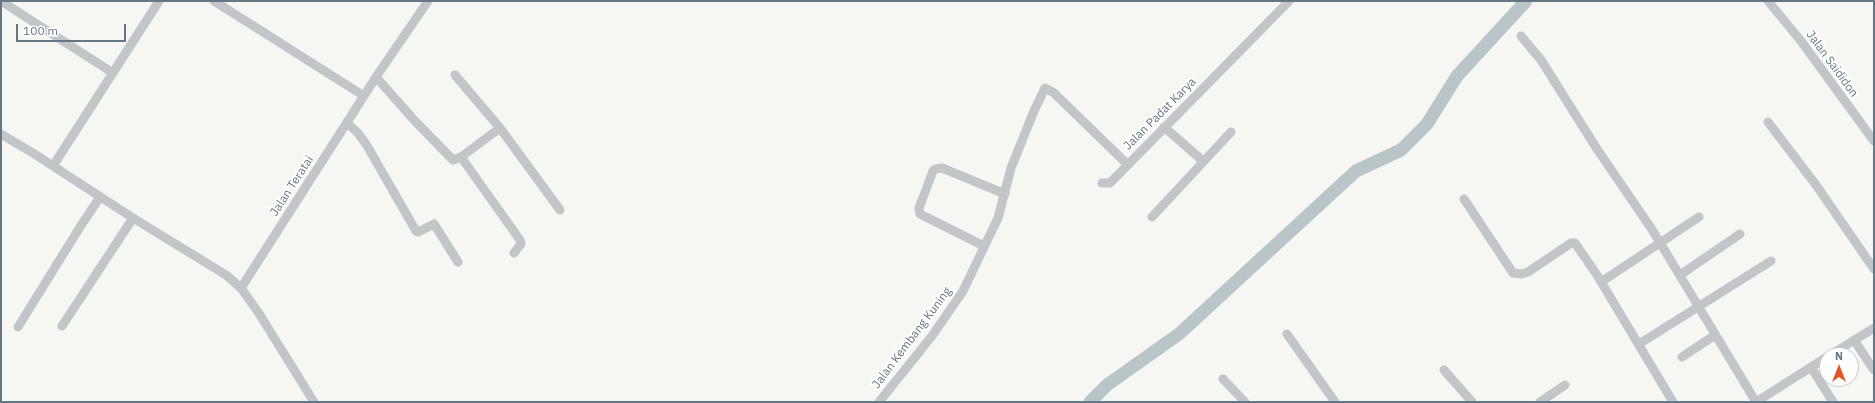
<!DOCTYPE html>
<html>
<head>
<meta charset="utf-8">
<style>
  body { margin:0 }
  #map { position:relative; width:1875px; height:403px; overflow:hidden; background:#f6f6f3; font-family:"IBM Plex Sans",sans-serif }
  canvas { display:block }
  .frame { position:absolute; inset:0; border:2px solid #657684; pointer-events:none }
  .north { position:absolute; left:1819px; top:347px; width:40px; height:40px; box-sizing:border-box; background:#fff; border:1px solid #c1c8ce; border-radius:50%; rotate:0deg; font-size:11px; font-weight:700; line-height:16px; text-align:center; color:#657684 }
  .north::after { content:''; display:block; margin:auto; width:14px; height:18px; background:#e55324; clip-path:polygon(50% 0,100% 100%,50% 72%,0 100%) }
  .scale { position:absolute; left:16px; top:24px; width:110px; height:18px; box-sizing:border-box; border:2px solid #657684; border-top:0; padding-left:5px; font-size:12px; line-height:14px; white-space:nowrap; color:#657684; -webkit-text-stroke:3px #fff; paint-order:stroke }
</style>
</head>
<body>
<div id="map">
<canvas width="1875" height="403"></canvas>
<div class="frame"></div>
<div class="north">N</div>
<div class="scale">100 m</div>
</div>
<script>
const c = document.querySelector('canvas').getContext('2d');
c.lineJoin = 'round';
const toPath = rows => new Path2D(rows.map(r => 'M' + r).join(''));
function trace(path, color, width, dash) { c.strokeStyle = color; c.lineWidth = width; c.lineCap = dash ? 'butt' : 'round'; c.setLineDash(dash || []); c.stroke(path); }
function write(font, color, halo, rows, align = 'center') {
  c.font = font + ' "IBM Plex Sans",sans-serif'; c.lineWidth = 4; c.setLineDash([]); c.textBaseline = 'middle'; c.strokeStyle = halo; c.fillStyle = color; for (const [text, x, y, turn = 0] of rows) {
    c.save(); c.translate(x, y); c.rotate((+turn || 0) * Math.PI / 180); c.textAlign = isNaN(turn) ? turn : align; if (halo) c.strokeText(text, 0, 0); c.fillText(text, 0, 0); c.restore();
  }
}
const river = toPath([
  [1090,402,1107,385,1179,334,1356,171,1401,150,1427,124,1457,76,1526,1]
]);
const minor = toPath([
  [1,1,113,73],
  [214,1,364,96],
  [1768,1,1801,41,1874,141],
  [1521,36,1541,60,1597,149,1653,231,1756,402],
  [376,77,414,120,453,160,461,157,500,128,455,75],
  [1768,122,1816,185,1874,269],
  [347,123,358,133,366,144,416,231,418,232,434,224,458,262],
  [1164,127,1203,161],
  [500,128,560,210],
  [1,134,33,153,133,218,226,275,241,288,260,315,314,402],
  [461,157,520,240,521,244,514,253],
  [53,166,159,1],
  [1102,183,1110,183,1289,1],
  [1464,199,1513,273,1521,274,1528,272,1571,243,1575,243,1597,275,1673,402],
  [1152,217,1231,132],
  [984,246,920,214,919,208,933,171,935,169,942,168,1005,194],
  [1680,275,1740,234],
  [1601,282,1699,217],
  [241,288,376,77,428,1],
  [62,326,133,218],
  [18,327,80,227,100,197],
  [1287,334,1335,402],
  [1854,340,1874,370],
  [1639,344,1771,261],
  [1830,355,1874,328],
  [1682,357,1715,335],
  [1811,367,1833,402],
  [1444,370,1472,402],
  [1223,379,1245,402],
  [879,402,932,336,963,291,998,218,1011,168,1034,111,1045,88,1054,93,1127,164],
  [1540,402,1565,385],
  [1756,402,1827,357]
]);
const streetNames = [
  ["Jalan Saididon",1832,64,54],
  ["Jalan Padat Karya",1160,114,-45],
  ["Jalan Teratai",292,186,-57],
  ["Jalan Kembang Kuning",912,338,-53]
];
trace(river, '#b9c5c9', 13);
trace(minor, '#c2c6c9', 9);
write('12px', '#657684', '#fff', streetNames);
</script>
</body>
</html>
